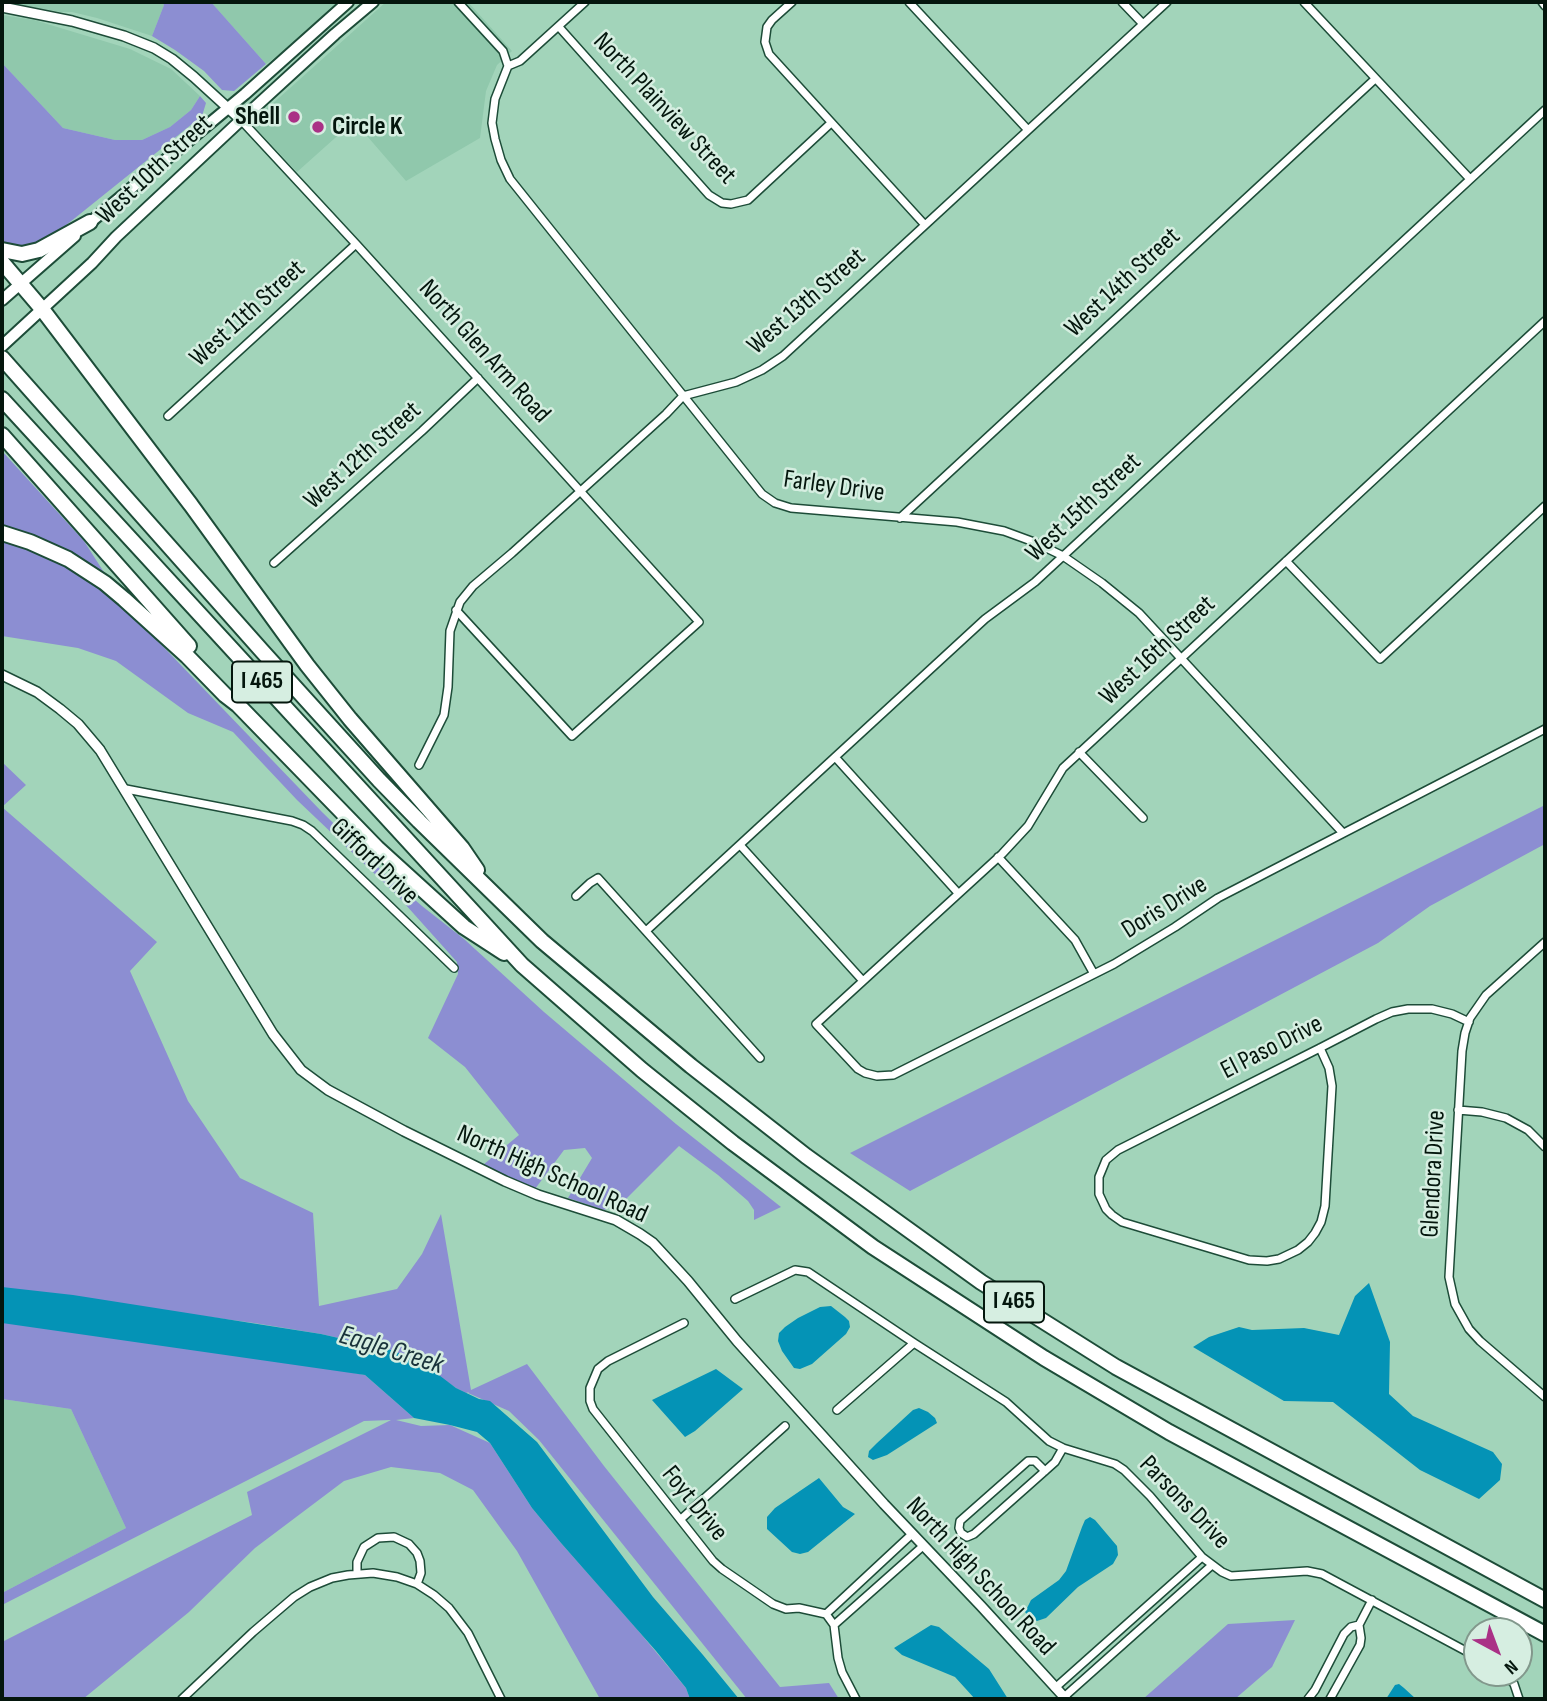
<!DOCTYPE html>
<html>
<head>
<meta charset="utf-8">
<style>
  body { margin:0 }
  #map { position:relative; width:1547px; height:1701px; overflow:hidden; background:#a2d4ba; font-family:"Sofia Sans Condensed",sans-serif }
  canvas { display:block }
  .frame { position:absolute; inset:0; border:4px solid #04160d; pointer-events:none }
  .north { position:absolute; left:1463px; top:1617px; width:70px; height:70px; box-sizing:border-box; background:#d6eee1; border:2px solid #82988c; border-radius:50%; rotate:139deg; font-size:19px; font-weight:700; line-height:28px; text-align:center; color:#04160d }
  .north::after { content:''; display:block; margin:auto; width:24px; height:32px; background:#aa3186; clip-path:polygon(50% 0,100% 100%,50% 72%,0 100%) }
</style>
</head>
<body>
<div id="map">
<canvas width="1547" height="1701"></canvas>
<div class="frame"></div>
<div class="north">N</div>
</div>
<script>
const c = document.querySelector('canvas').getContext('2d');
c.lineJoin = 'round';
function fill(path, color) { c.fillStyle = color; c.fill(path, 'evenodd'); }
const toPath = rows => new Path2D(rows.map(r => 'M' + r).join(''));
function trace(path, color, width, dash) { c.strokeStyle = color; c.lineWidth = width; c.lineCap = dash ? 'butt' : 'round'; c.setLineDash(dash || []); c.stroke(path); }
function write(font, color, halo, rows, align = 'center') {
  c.font = font + ' "Sofia Sans Condensed",sans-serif'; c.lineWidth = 5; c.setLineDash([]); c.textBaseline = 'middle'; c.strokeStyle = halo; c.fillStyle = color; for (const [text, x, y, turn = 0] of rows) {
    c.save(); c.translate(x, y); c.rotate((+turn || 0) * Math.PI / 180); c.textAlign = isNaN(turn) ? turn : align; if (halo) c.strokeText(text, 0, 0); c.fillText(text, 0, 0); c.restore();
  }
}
const built = toPath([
  [2,2,162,2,164,5,152,36,97,18,72,12,61,12],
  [211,2,334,2,337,4,288,48,266,64],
  [386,2,468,2,512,51,497,65,486,91,480,138,406,181,354,121,297,172,251,123],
  [2,15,34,20,130,49,171,69,200,96,191,110,170,127,142,140,115,140,63,128,2,63],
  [2,1399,71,1409,126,1528,2,1593]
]);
const green = toPath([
  [162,2,211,2,266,64,234,91,222,90,204,71,175,50,152,36,164,5],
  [2,63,63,128,115,140,142,140,170,127,191,110,200,96,206,103,202,116,75,218,52,236,27,250,2,244],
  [2,451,84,541,128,610,322,812,385,874,422,906,464,939,544,1012,676,1124,781,1207,754,1220,754,1210,748,1201,718,1175,679,1146,623,1202,604,1210,568,1198,592,1158,585,1148,564,1150,535,1189,483,1165,519,1135,465,1067,428,1038,458,974,457,962,396,894,297,800,233,732,188,713,116,661,78,648,2,636],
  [2,762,26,785,2,807,157,942,130,971,188,1101,240,1178,313,1213,319,1306,397,1289,422,1254,441,1214,471,1390,527,1364,604,1466,780,1687,829,1683,839,1699,747,1699,539,1440,509,1411,468,1393,469,1392,466,1393,456,1388,415,1360,391,1350,321,1334,254,1323,2,1289],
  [1545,805,1545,844,1430,906,1378,943,910,1191,850,1153],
  [5,1322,270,1357,365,1375,414,1418,396,1420,421,1426,450,1425,490,1443,532,1508,561,1543,636,1628,686,1688,690,1699,600,1699,517,1551,473,1490,440,1473,391,1467,344,1481,255,1548,189,1612,83,1699,2,1699,2,1642,252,1515,247,1492,391,1420,364,1421,2,1605,2,1593,126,1528,71,1409,2,1399,2,1323],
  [1295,1620,1272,1667,1235,1699,1143,1699,1228,1624]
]);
const water = toPath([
  [1369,1283,1390,1342,1389,1394,1413,1416,1493,1452,1502,1464,1500,1480,1479,1499,1420,1470,1333,1402,1284,1401,1193,1347,1209,1337,1239,1327,1252,1330,1304,1328,1339,1335,1355,1296],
  [2,1287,73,1295,321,1334,391,1350,412,1358,427,1366,456,1388,479,1399,490,1401,537,1442,653,1597,703,1655,739,1699,690,1699,686,1688,656,1651,561,1543,532,1508,490,1443,477,1432,450,1425,414,1418,365,1375,2,1323],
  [831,1306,845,1317,849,1321,850,1327,846,1334,812,1364,800,1369,794,1368,782,1351,778,1341,779,1333,785,1327,798,1318,820,1307],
  [716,1369,743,1389,695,1431,685,1437,652,1400],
  [919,1408,928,1412,935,1418,937,1423,887,1455,873,1460,868,1457,869,1451,877,1443,913,1410],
  [819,1478,843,1507,855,1514,808,1552,800,1554,792,1552,767,1529,767,1517,775,1508],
  [1090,1517,1095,1520,1117,1546,1118,1555,1113,1564,1078,1587,1046,1618,1037,1621,1031,1619,1025,1612,1031,1600,1059,1580,1066,1571,1082,1527,1085,1520],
  [931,1625,939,1627,989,1669,1008,1699,975,1699,955,1677,902,1655,894,1648],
  [1399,1684,1404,1688,1416,1699,1386,1699,1395,1685]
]);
const minor = toPath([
  [458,2,503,51,508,66,495,99,492,123,495,139,501,160,510,179,762,494,775,503,791,508,957,522,1004,531,1034,542,1063,556,1102,583,1139,613,1343,833],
  [792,2,772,20,767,27,765,42,769,54,925,225],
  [909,2,1028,130],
  [1122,2,1143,24],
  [1304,2,1470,179],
  [1542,2,1545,6],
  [559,27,709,195,722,203,731,204,748,200,831,123],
  [508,66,520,61,585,2],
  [241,120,356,244,699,622,572,736,456,610],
  [1545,321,1063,768,1028,826,1002,854,816,1024,858,1069,865,1073,877,1076,893,1075,1114,964,1175,927,1218,898,1545,729],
  [168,416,356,244],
  [900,518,1375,79],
  [1286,561,1380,659,1545,506],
  [274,563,422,431,478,378],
  [1079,752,1143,818],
  [835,757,958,893],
  [419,765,444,715,448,687,450,631,460,602,473,586,512,553,666,414,683,396,736,382,762,370,783,356,1167,2],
  [126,789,292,821,303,825,312,831,454,968],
  [740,845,863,981],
  [998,857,1075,940,1094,974],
  [576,896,590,883,598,878,760,1058],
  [646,931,985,619,1035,582,1545,110],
  [1545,942,1486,995,1470,1018,1465,1033,1462,1051,1449,1277,1455,1304,1469,1329,1480,1341,1545,1397],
  [1320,1048,1329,1068,1332,1086,1325,1206,1321,1222,1315,1233,1308,1242,1298,1250,1279,1259,1267,1261,1249,1260,1122,1222,1112,1215,1106,1209,1099,1194,1099,1177,1106,1160,1118,1150,1120,1149,1320,1048,1376,1019,1392,1012,1408,1009,1432,1009,1452,1014,1469,1022],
  [1458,1110,1482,1112,1506,1118,1528,1130,1545,1147],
  [735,1299,795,1270,808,1272,914,1343,1006,1402,1049,1441,1063,1448,1115,1464,1124,1470,1150,1496,1202,1557,1222,1572,1231,1576,1307,1571,1322,1574,1477,1657],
  [684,1323,608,1361,598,1369,590,1388,590,1401,593,1409,713,1561,722,1569,773,1604,786,1609,799,1608,826,1614,834,1625,838,1658,842,1672,856,1699],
  [837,1410,914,1343],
  [1045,1471,1035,1461,1028,1461,960,1521,959,1528,961,1533,967,1537,974,1534,1045,1471,1055,1462,1063,1448],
  [681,1519,785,1426],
  [357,1574,357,1562,364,1547,378,1538,394,1537,409,1544,417,1553,420,1561,421,1573,417,1584],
  [826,1614,912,1534],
  [834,1625,923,1546],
  [1505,1673,1514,1684,1519,1699],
  [1055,1688,1202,1557],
  [1064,1697,1212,1565],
  [182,1699,253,1632,294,1597,310,1587,332,1578,348,1575,373,1573,397,1577,417,1584,434,1595,449,1608,468,1633,501,1699],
  [1308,1699,1315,1690,1344,1634,1351,1627,1359,1625],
  [1330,1699,1360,1645,1361,1638,1359,1625,1372,1600]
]);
const tertiary = toPath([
  [2,7,72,21,124,36,154,48,172,59,194,77,241,120],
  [2,675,37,692,60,709,78,724,100,750,273,1034,301,1070,328,1090,404,1131,505,1181,538,1195,616,1220,640,1234,653,1243,688,1281,737,1341,884,1504,981,1606,1066,1699]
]);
const primary = toPath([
  [87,225,245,94,348,2],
  [2,300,75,236],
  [2,346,92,263,116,237,241,120,335,34,373,2]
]);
const motorway = toPath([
  [2,250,22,254,39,250,90,222],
  [2,262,42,309,191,505,307,665,350,719,462,848,477,870],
  [2,358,262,651,379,780,419,821,542,941,691,1066,806,1156,981,1282,1116,1367,1545,1600],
  [2,399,522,965,642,1070,688,1107,733,1143,873,1247,1044,1358,1169,1432,1545,1634],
  [2,435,189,646],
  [2,533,30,542,68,559,105,583,124,599,187,656,225,695,238,705,377,848,464,927,504,953]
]);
const markers = [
  [294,117,7,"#aa3186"],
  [318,127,7,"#aa3186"]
];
const shields = [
  [262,682,60],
  [1014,1302,60]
];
const shieldNames = [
  ["I 465",262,682],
  ["I 465",1014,1302]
];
const streetNames = [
  ["North Plainview Street",664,109,47],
  ["West 10th Street",155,170,-43],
  ["West 14th Street",1123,283,-43],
  ["West 13th Street",807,302,-41],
  ["West 11th Street",248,314,-42],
  ["North Glen Arm Road",484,352,48],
  ["West 12th Street",363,456,-42],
  ["Farley Drive",834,487,8],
  ["West 15th Street",1084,508,-43],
  ["West 16th Street",1158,651,-43],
  ["Gifford Drive",374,862,44],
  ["Doris Drive",1165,908,-32],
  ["El Paso Drive",1272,1048,-27],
  ["Glendora Drive",1434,1174,-87],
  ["North High School Road",552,1175,24],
  ["Parsons Drive",1184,1503,46],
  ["Foyt Drive",694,1504,51],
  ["North High School Road",980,1577,47]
];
const poiNames = [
  ["Shell",280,117],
  ["Circle K",332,127,"left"]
];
const waterNames = [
  ["Eagle Creek",391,1351,17]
];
fill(built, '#90c8ac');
fill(green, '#8c8ed2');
fill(water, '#0493b6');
trace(minor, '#1d4c38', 10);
trace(tertiary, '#1d4c38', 12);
trace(primary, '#1d4c38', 14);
trace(motorway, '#1d4c38', 18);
trace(minor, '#fff', 7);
trace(tertiary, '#fff', 9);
trace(primary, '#fff', 10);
trace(motorway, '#fff', 14);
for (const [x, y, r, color] of markers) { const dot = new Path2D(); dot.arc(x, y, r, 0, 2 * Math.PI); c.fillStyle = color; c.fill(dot); trace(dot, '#d6eee1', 2.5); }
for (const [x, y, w] of shields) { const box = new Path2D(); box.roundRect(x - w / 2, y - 20.5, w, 41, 5); c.fillStyle = '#d6eee1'; c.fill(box); trace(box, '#04160d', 2); }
write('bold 24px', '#04160d', null, shieldNames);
write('26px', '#04160d', '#d6eee1', streetNames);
write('bold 26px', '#04160d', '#d6eee1', poiNames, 'right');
write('italic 28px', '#19323a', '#d6eee1', waterNames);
</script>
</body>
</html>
